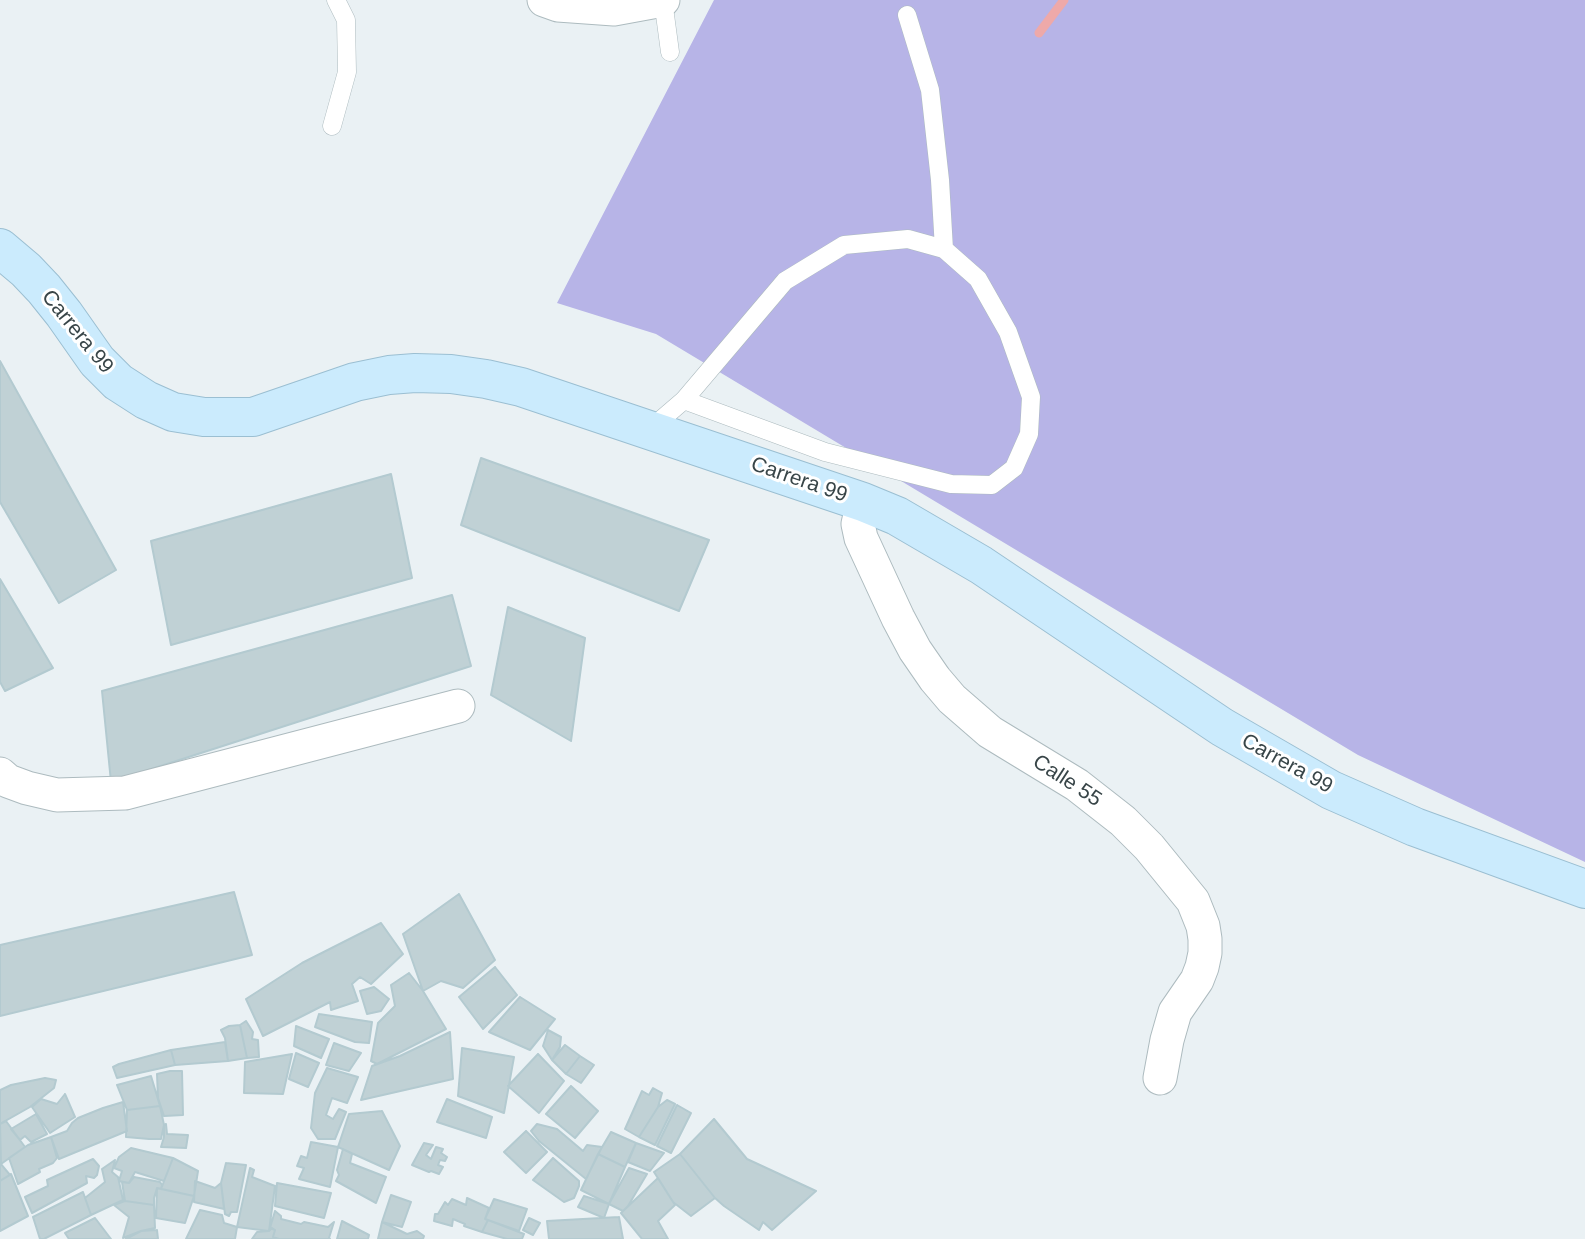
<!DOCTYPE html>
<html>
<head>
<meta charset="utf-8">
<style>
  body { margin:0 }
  canvas { display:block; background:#eaf1f4 }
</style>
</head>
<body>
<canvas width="1585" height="1239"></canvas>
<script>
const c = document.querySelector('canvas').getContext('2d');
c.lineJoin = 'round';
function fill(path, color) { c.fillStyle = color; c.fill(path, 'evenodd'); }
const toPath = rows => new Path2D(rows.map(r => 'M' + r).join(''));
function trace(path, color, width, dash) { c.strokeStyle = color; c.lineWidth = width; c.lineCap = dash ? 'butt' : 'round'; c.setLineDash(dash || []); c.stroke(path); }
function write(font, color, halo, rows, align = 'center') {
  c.font = font + ' Helvetica,sans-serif'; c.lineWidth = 6; c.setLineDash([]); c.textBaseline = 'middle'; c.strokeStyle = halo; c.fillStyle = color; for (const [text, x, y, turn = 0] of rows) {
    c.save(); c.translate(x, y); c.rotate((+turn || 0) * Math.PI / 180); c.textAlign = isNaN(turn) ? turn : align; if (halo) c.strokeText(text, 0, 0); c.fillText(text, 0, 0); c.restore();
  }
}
const green = toPath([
  [714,0,1585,0,1585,862,1358,755,656,334,557,303]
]);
const stream = toPath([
  [1039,33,1064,0]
]);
const building = toPath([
  [0,361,116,570,59,603,0,502,0,361],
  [481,458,709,540,679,611,461,525,481,458],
  [391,474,412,578,171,645,151,541,391,474],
  [0,579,53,668,5,691,0,682,0,579],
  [452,595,471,666,111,782,102,691,452,595],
  [508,607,585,638,571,741,491,695,508,607],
  [234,892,252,955,0,1016,0,945,234,892],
  [459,894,495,960,463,988,441,981,423,991,403,934,459,894],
  [381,923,403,954,371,984,360,977,352,984,358,1001,331,1010,330,1002,263,1036,246,999,302,963,381,923],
  [495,967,517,995,483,1029,459,997,495,967],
  [409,973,423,991,446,1029,377,1064,371,1061,378,1023,395,1006,391,985,409,973],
  [374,987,389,999,381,1011,367,1014,360,991,374,987],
  [520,997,555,1019,530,1050,489,1032,520,997],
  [319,1014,372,1022,369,1043,355,1042,315,1027,319,1014],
  [246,1021,253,1032,252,1039,258,1040,259,1057,247,1058,240,1025,246,1021],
  [240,1025,247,1058,228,1061,225,1038,221,1030,229,1026,240,1025],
  [296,1026,329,1039,321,1058,294,1046,296,1026],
  [548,1030,561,1037,560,1047,552,1060,543,1046,548,1030],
  [450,1032,453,1079,361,1100,372,1066,400,1056,450,1032],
  [225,1042,228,1061,175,1065,171,1050,225,1042],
  [334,1043,361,1053,349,1071,326,1065,334,1043],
  [565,1045,580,1056,566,1074,552,1060,565,1045],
  [462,1048,514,1057,504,1113,458,1096,462,1048],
  [171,1050,175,1065,117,1078,113,1067,119,1064,171,1050],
  [296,1053,319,1063,308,1087,289,1079,296,1053],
  [292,1054,283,1094,244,1093,245,1062,292,1054],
  [538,1054,564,1081,539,1113,508,1086,538,1054],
  [580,1056,594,1065,581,1083,566,1074,580,1056],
  [327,1068,358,1077,347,1103,332,1098,326,1115,333,1119,339,1109,346,1112,335,1139,318,1139,311,1128,315,1093,327,1068],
  [170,1071,182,1071,183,1115,164,1116,158,1098,157,1074,170,1071],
  [151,1076,160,1106,127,1110,117,1085,151,1076],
  [45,1078,56,1080,54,1088,30,1107,0,1124,0,1090,11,1085,45,1078],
  [571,1086,598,1111,575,1138,546,1114,571,1086],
  [653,1088,662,1093,658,1107,639,1137,625,1129,642,1091,649,1095,653,1088],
  [65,1094,75,1117,50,1133,32,1107,41,1099,57,1104,65,1094],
  [447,1099,492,1117,486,1138,437,1122,447,1099],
  [667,1100,675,1104,655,1145,639,1137,658,1107,667,1100],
  [123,1102,127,1131,59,1159,51,1137,67,1131,72,1123,78,1118,103,1108,123,1102],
  [677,1105,691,1113,671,1153,657,1146,677,1105],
  [160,1106,164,1125,161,1139,149,1139,126,1137,127,1110,160,1106],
  [382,1111,400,1146,389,1170,338,1147,349,1114,382,1111],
  [36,1114,47,1134,31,1142,25,1136,20,1140,11,1129,36,1114],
  [714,1119,747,1159,816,1191,772,1230,763,1222,759,1230,724,1206,715,1198,680,1154,714,1119],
  [6,1121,25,1147,1,1164,0,1124,6,1121],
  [166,1124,167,1134,188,1135,186,1148,161,1147,164,1137,164,1125,166,1124],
  [537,1124,557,1129,583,1151,587,1145,602,1147,586,1179,539,1141,531,1131,537,1124],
  [526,1131,547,1152,526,1173,504,1152,526,1131],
  [611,1132,636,1143,625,1167,598,1154,611,1132],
  [51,1137,57,1158,53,1163,39,1169,40,1172,18,1184,9,1158,28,1145,51,1137],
  [311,1142,338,1147,330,1187,299,1179,304,1168,297,1166,301,1156,307,1158,311,1142],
  [424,1143,433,1145,426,1155,431,1159,436,1147,443,1149,441,1153,447,1157,445,1161,440,1160,438,1165,443,1167,439,1174,431,1171,429,1172,412,1165,424,1143],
  [636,1143,664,1153,650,1171,628,1162,636,1143],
  [131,1148,173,1158,164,1181,135,1172,129,1183,119,1181,122,1171,114,1168,119,1157,131,1148],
  [343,1149,352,1154,350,1163,386,1177,376,1203,336,1181,339,1175,337,1170,343,1149],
  [598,1154,625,1167,609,1204,581,1190,598,1154],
  [680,1154,715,1198,691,1216,673,1202,654,1172,680,1154],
  [173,1158,198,1171,194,1196,161,1189,173,1158],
  [553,1158,579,1181,579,1186,574,1198,564,1202,533,1180,553,1158],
  [93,1159,99,1166,97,1175,94,1178,86,1176,87,1183,32,1213,25,1197,48,1186,47,1180,93,1159],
  [115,1160,112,1172,118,1177,123,1200,91,1215,85,1198,105,1182,102,1169,115,1160],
  [0,1163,10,1175,0,1181,0,1163],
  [226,1163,246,1165,237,1212,231,1212,229,1216,225,1214,221,1183,226,1163],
  [250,1168,254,1170,252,1177,275,1186,269,1231,237,1227,250,1168],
  [629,1168,647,1174,628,1206,623,1211,609,1204,629,1168],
  [11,1174,28,1216,0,1231,0,1181,11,1174],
  [134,1177,160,1182,162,1185,161,1189,157,1188,154,1198,154,1205,125,1201,122,1182,129,1183,134,1177],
  [658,1178,675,1205,658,1221,668,1239,642,1239,621,1213,658,1178],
  [195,1181,215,1188,221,1183,224,1209,194,1202,195,1181],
  [277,1183,331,1193,324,1218,275,1206,277,1183],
  [157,1188,194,1196,185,1223,156,1218,157,1188],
  [83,1192,91,1215,44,1239,40,1239,33,1217,83,1192],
  [391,1195,411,1202,402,1227,382,1222,391,1195],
  [584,1196,609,1204,604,1218,578,1207,584,1196],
  [467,1198,489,1208,485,1219,488,1220,482,1232,464,1226,465,1224,453,1219,452,1226,434,1221,435,1214,438,1214,445,1202,448,1205,452,1199,466,1205,467,1198],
  [494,1199,527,1209,519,1231,485,1219,494,1199],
  [125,1201,154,1205,155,1228,141,1231,123,1238,129,1217,114,1205,125,1201],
  [200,1210,222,1215,224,1223,237,1227,235,1239,186,1239,200,1210],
  [275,1211,281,1216,281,1219,301,1224,304,1222,328,1227,334,1222,329,1238,330,1239,279,1239,273,1237,275,1230,270,1228,275,1211],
  [619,1217,623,1239,549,1239,547,1221,619,1217],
  [95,1218,111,1239,69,1239,65,1233,95,1218],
  [529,1218,540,1223,533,1235,523,1230,529,1218],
  [488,1220,524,1234,522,1239,507,1239,482,1232,488,1220],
  [342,1221,369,1235,368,1239,337,1239,342,1221],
  [382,1222,407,1234,417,1231,424,1236,423,1239,378,1239,382,1222],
  [272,1228,275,1230,273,1237,279,1239,252,1239,257,1232,269,1231,272,1228],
  [157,1230,158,1239,126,1239,141,1231,157,1230]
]);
const lane = toPath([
  [663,0,670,52],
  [907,15,930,90,940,180,944,249],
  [332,126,347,72,346,20,336,0],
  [649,430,684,400,785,281,844,245,908,239,944,249,978,279,1008,332,1031,397,1029,434,1014,468,992,485,951,484,825,452,684,400]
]);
const street = toPath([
  [544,0,558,5,614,9,663,0],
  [863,502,858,524,861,538,898,618,915,650,935,679,952,699,990,732,1077,785,1123,821,1149,847,1193,901,1203,926,1205,939,1205,953,1202,967,1197,980,1175,1012,1167,1040,1160,1078],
  [0,774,8,781,27,788,57,795,125,793,458,706]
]);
const secondary = toPath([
  [0,248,26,270,44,289,64,314,97,361,118,382,146,400,173,412,204,417,253,417,355,382,389,375,415,373,451,374,486,379,521,387,863,502,897,516,981,565,1222,727,1331,790,1415,827,1585,889]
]);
const streetNames = [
  ["Carrera 99",77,332,51],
  ["Carrera 99",799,480,19],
  ["Carrera 99",1287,764,29],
  ["Calle 55",1067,781,33]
];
fill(green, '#b7b4e7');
trace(stream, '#eea9a9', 9);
fill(building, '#c0d1d5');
trace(building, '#b3cad0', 2);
trace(lane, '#adbbbf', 19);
trace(street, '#adbbbf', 35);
trace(secondary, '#9bbfd2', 40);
trace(lane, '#fff', 18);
trace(street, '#fff', 33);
trace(secondary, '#cbebfd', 38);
write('21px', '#384548', '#fff', streetNames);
</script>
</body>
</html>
